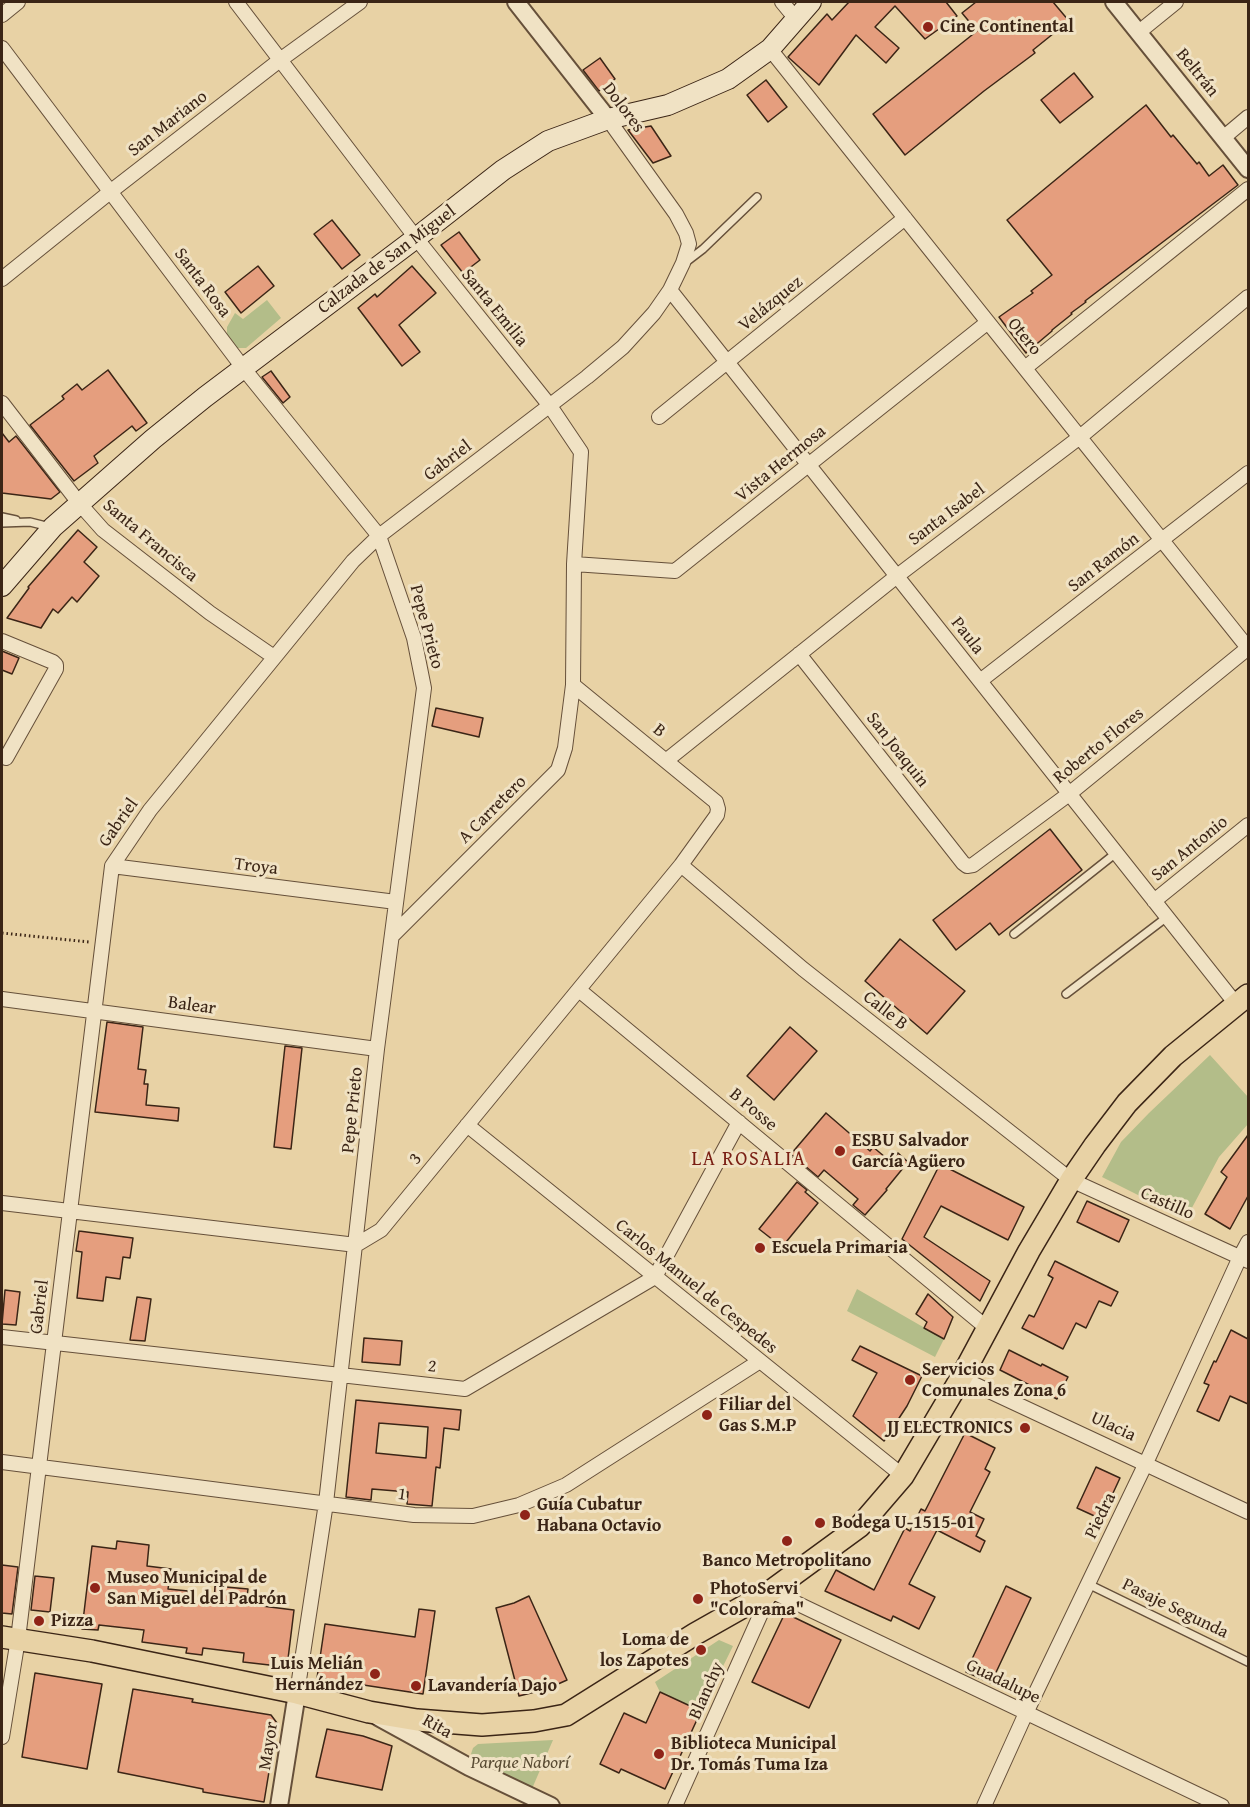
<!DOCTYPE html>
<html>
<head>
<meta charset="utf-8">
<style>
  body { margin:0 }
  #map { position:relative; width:1250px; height:1807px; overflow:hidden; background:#e8d2a5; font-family:"Gentium Book Plus",serif }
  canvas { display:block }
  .frame { position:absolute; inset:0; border:3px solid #3b2516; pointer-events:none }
</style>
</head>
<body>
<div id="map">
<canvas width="1250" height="1807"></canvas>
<div class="frame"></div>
</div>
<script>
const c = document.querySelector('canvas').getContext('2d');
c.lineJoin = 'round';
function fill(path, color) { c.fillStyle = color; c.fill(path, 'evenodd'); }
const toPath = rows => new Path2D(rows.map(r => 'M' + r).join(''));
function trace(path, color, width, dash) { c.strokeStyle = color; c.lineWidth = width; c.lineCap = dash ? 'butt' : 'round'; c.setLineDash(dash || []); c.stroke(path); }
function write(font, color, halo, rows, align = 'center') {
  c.font = font + ' "Gentium Book Plus",serif'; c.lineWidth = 6; c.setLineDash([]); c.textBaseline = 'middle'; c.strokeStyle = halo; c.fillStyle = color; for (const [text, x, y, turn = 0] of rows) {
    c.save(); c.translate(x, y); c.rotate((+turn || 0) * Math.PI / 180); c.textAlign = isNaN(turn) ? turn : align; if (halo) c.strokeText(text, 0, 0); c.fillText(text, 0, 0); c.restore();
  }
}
const green = toPath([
  [267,300,281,318,246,348,237,348,230,343,227,337,227,327,235,313,243,319],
  [1210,1055,1248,1097,1248,1124,1219,1157,1186,1219,1102,1177,1121,1142,1149,1113],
  [857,1289,944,1339,935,1357,847,1311],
  [719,1640,733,1646,701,1711,660,1692,655,1682],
  [553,1740,531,1791,474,1763,471,1754,473,1748,478,1744]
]);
const building = toPath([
  [849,2,946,2,957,16,925,39,895,6,875,27,899,48,886,63,856,35,819,85,788,57,827,14,832,20,849,2],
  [976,2,1053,2,1069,21,1033,50,1035,53,984,91,905,155,873,114,977,31,962,13,976,2],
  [600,58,615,79,599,91,583,70,600,58],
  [1074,73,1093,97,1060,123,1041,100,1074,73],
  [766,80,787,107,768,122,747,95,766,80],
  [1146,105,1171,137,1173,135,1197,164,1199,162,1209,176,1223,165,1238,185,1085,301,1086,302,1071,313,1072,314,1052,330,1052,331,1026,353,999,317,1033,293,1031,291,1052,275,1007,220,1146,105],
  [651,126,671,156,653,163,628,130,651,126],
  [332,220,360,255,342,269,314,234,332,220],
  [459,232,480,260,463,273,441,245,459,232],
  [258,266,274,286,241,313,225,292,258,266],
  [412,266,436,293,399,325,420,352,402,366,358,308,375,294,377,297,412,266],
  [108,370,147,423,136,431,132,426,94,456,98,463,74,481,30,425,64,399,62,396,77,384,82,390,108,370],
  [271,371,290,397,283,403,262,377,271,371],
  [2,433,9,442,16,436,60,492,51,499,2,493,2,433],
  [78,530,97,547,84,562,99,576,77,602,72,597,58,613,53,609,41,628,7,618,29,588,28,587,78,530],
  [2,651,19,658,12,674,2,670,2,651],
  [436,708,483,718,479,737,432,726,436,708],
  [1050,829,1082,870,999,935,990,923,956,950,933,920,1050,829],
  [900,939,965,991,927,1034,865,981,900,939],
  [107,1022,143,1027,138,1069,146,1070,144,1084,148,1084,146,1105,179,1108,178,1121,95,1112,107,1022],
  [790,1027,817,1051,774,1100,747,1076,790,1027],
  [285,1046,302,1048,291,1149,274,1147,285,1046],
  [826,1113,870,1151,873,1147,891,1162,898,1153,908,1162,886,1189,887,1190,865,1215,853,1205,858,1199,824,1170,818,1177,791,1154,826,1113],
  [1248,1135,1248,1196,1230,1229,1205,1214,1227,1177,1221,1172,1248,1135],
  [940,1164,1024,1207,1008,1240,941,1206,924,1237,990,1281,980,1301,902,1239,940,1164],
  [797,1182,807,1190,805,1192,818,1203,782,1247,759,1229,797,1182],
  [1087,1201,1129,1220,1119,1242,1077,1222,1087,1201],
  [79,1231,133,1238,130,1258,123,1257,120,1279,106,1277,103,1301,77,1298,82,1252,76,1251,79,1231],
  [1055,1261,1118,1292,1111,1306,1099,1301,1086,1328,1076,1323,1063,1349,1022,1328,1029,1315,1034,1317,1053,1278,1048,1275,1055,1261],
  [5,1290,20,1292,16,1325,2,1324,5,1290],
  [928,1294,953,1317,944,1339,924,1328,927,1322,916,1314,928,1294],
  [137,1297,151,1299,145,1341,130,1340,137,1297],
  [1231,1330,1248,1339,1248,1404,1230,1396,1219,1421,1197,1411,1209,1385,1204,1383,1214,1361,1216,1362,1231,1330],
  [364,1338,402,1341,400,1365,362,1362,364,1338],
  [860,1346,922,1376,907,1406,884,1441,853,1416,877,1373,852,1360,860,1346],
  [1009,1350,1041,1366,1042,1364,1068,1377,1057,1399,1000,1370,1009,1350],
  [356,1400,461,1410,459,1430,444,1428,440,1468,436,1467,432,1506,407,1504,408,1492,372,1489,371,1500,346,1497,356,1400],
  [379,1423,428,1427,426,1458,376,1453,379,1423],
  [965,1433,995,1448,985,1469,990,1472,970,1512,984,1519,976,1536,985,1541,980,1552,937,1530,909,1584,935,1597,919,1629,893,1616,891,1621,825,1591,836,1570,874,1590,905,1528,910,1531,921,1509,925,1511,965,1433],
  [1096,1467,1120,1478,1101,1519,1077,1508,1096,1467],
  [117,1541,149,1545,147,1566,171,1569,168,1589,188,1591,187,1600,214,1603,215,1586,248,1589,246,1604,294,1610,287,1667,243,1662,244,1653,203,1648,202,1655,186,1653,187,1648,142,1642,144,1630,99,1625,98,1630,82,1629,92,1546,116,1549,117,1541],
  [2,1565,18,1567,12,1614,2,1613,2,1565],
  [35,1576,54,1578,50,1612,31,1610,35,1576],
  [1006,1586,1031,1598,991,1683,966,1672,1006,1586],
  [529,1596,567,1680,547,1689,519,1696,496,1608,514,1603,529,1596],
  [419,1609,435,1611,423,1694,317,1678,325,1624,415,1637,419,1609],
  [785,1613,841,1640,809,1708,752,1682,785,1613],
  [35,1673,102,1684,87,1769,22,1757,35,1673],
  [133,1689,193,1699,192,1702,271,1715,277,1723,264,1802,203,1792,203,1789,118,1772,133,1689],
  [660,1692,701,1711,665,1789,621,1769,619,1773,600,1764,624,1713,646,1723,660,1692],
  [327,1729,363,1736,392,1746,382,1790,316,1777,327,1729]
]);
const path = toPath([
  [2,933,89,942]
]);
const service = toPath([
  [686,262,703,249,757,197],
  [2,517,16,520],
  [2,523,30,522,50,527],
  [1014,934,1116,853],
  [1066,994,1167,917],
  [1088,1584,1248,1662]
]);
const minor = toPath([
  [236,2,416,238,550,406,581,452,574,564,573,685,565,748,558,770,392,936],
  [782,2,796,19],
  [2,15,18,2],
  [1139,32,1176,2],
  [2,48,244,369,379,536,414,638,424,688,377,1049,326,1503,297,1693],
  [770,49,1248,648],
  [1223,138,1248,117],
  [2,279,110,192,280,60,360,2],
  [670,290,1236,1004],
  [1025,368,1248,189],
  [2,403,79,503,103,530,210,613,274,657],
  [659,417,905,218],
  [574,564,675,571,988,322],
  [2,641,53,662,56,665,56,669,6,758],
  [799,654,963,863,967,866,973,865,1069,794,1248,648],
  [980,681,1248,473],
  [667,760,897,576,1080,437,1248,297],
  [681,865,803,969,1071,1180,1248,1261],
  [112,866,396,902],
  [1154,901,1248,825],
  [579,990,987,1328],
  [2,999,377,1049],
  [467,1125,903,1476],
  [2,1203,356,1245,381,1230,681,865,717,815,718,809,716,802,573,685],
  [2,1337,465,1389,655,1277,739,1122],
  [961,1378,1248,1512],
  [2,1462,414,1515,473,1516,519,1505,566,1485,760,1361],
  [2,1737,18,1639,112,866,150,810,353,561,379,536,587,377,623,347,654,313,670,290,683,263,689,244,686,233,676,214,608,119],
  [675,1806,771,1591,1222,1806],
  [984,1806,1026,1713,1146,1463,1240,1257,1248,1242]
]);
const tertiary = toPath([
  [516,2,608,119],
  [1114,2,1248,169],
  [378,1717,469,1767,551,1806],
  [279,1806,297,1693]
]);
const secondary = toPath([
  [2,586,53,527,153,439,205,397,416,238,503,170,548,141,608,119,668,105,728,79,770,49,811,2]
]);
const primary = toPath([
  [2,1637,92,1651,297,1693,369,1712,417,1720,482,1725,534,1721,566,1715,695,1634,771,1591,860,1526,903,1476,961,1378,1029,1251,1071,1180,1095,1145,1127,1103,1173,1056,1248,995]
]);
const markers = [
  [928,27,6,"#8f2418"],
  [840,1151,6,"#8f2418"],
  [760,1248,6,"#8f2418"],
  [910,1380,6,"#8f2418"],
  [707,1415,6,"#8f2418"],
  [1025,1428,6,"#8f2418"],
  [525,1515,6,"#8f2418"],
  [820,1523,6,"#8f2418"],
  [787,1541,6,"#8f2418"],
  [95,1588,6,"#8f2418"],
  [698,1599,6,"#8f2418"],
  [39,1621,6,"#8f2418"],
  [701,1650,6,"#8f2418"],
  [375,1674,6,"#8f2418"],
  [416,1686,6,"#8f2418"],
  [659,1754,6,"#8f2418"]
];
const poiNames = [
  ["Cine Continental",940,27],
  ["ESBU Salvador",852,1141],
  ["García Agüero",852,1162],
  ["Escuela Primaria",772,1248],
  ["Servicios",922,1370],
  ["Comunales Zona 6",922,1391],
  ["Filiar del",719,1405],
  ["Gas S.M.P",719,1426],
  ["JJ ELECTRONICS",1013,1428,"right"],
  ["Guía Cubatur",537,1505],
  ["Habana Octavio",537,1526],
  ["Bodega U-1515-01",832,1523],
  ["Banco Metropolitano",787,1561,"center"],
  ["Museo Municipal de",107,1578],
  ["San Miguel del Padrón",107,1599],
  ["PhotoServi",710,1589],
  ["\"Colorama\"",710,1610],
  ["Pizza",51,1621],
  ["Loma de",689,1640,"right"],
  ["los Zapotes",689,1661,"right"],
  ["Luis Melián",363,1664,"right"],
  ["Hernández",363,1685,"right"],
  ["Lavandería Dajo",428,1686],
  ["Biblioteca Municipal",671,1744],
  ["Dr. Tomás Tuma Iza",671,1765]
];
const streetNames = [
  ["Beltrán",1197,73,51],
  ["Dolores",623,108,53],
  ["San Mariano",168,124,-38],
  ["Calzada de San Miguel",387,260,-37],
  ["Santa Rosa",202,283,53],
  ["Velázquez",771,304,-39],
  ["Santa Emilia",494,308,51],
  ["Otero",1024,337,51],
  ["Gabriel",448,461,-37],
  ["Vista Hermosa",781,464,-39],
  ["Santa Isabel",947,515,-37],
  ["Santa Francisca",150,541,40],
  ["San Ramón",1104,563,-38],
  ["Pepe Prieto",426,627,75],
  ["Paula",967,636,52],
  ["B",659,731,39],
  ["Roberto Flores",1099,746,-39],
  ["San Joaquin",897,750,52],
  ["A Carretero",493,810,-45],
  ["Gabriel",119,823,-55],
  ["San Antonio",1190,849,-39],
  ["Troya",256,867,7],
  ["Balear",192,1006,8],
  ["Calle B",885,1011,38],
  ["Pepe Prieto",353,1110,-84],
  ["B Posse",753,1110,40],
  ["3",416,1159,-51],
  ["Castillo",1167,1204,24],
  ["Carlos Manuel de Cespedes",696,1287,39],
  ["Gabriel",40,1307,-83],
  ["2",432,1367,6],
  ["Ulacia",1113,1427,25],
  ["1",402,1495,8],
  ["Piedra",1101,1516,-64],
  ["Pasaje Segunda",1175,1609,26],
  ["Guadalupe",1003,1682,26],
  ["Blanchy",707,1691,-66],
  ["Rita",437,1727,29],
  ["Mayor",269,1746,-81]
];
const parkNames = [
  ["Parque Naborí",520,1763]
];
const neighbourhoodNames = [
  ["LA ROSALIA",749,1160]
];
fill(green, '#b3bd89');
fill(building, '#e59e7e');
trace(building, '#3b2516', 1.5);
trace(service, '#66503a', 10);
trace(minor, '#66503a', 16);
trace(tertiary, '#66503a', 20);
trace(secondary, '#3b2516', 22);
trace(primary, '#3b2516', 24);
trace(path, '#3b2516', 3, [1.5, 3]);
trace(service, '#f0e2c4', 7);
trace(minor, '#f0e2c4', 14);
trace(tertiary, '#f0e2c4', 16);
trace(secondary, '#f0e2c4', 20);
trace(primary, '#e8d2a5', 21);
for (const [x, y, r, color] of markers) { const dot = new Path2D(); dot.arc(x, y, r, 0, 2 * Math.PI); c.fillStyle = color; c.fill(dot); trace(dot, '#f0e2c4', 2); }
write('bold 18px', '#3b2516', '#f0e2c4', poiNames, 'left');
write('18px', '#3b2516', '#f0e2c4', streetNames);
write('italic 18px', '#594b33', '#f0e2c4', parkNames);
c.letterSpacing = '1.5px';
write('20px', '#7a1f14', '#f0e2c4', neighbourhoodNames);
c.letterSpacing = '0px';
</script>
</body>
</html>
